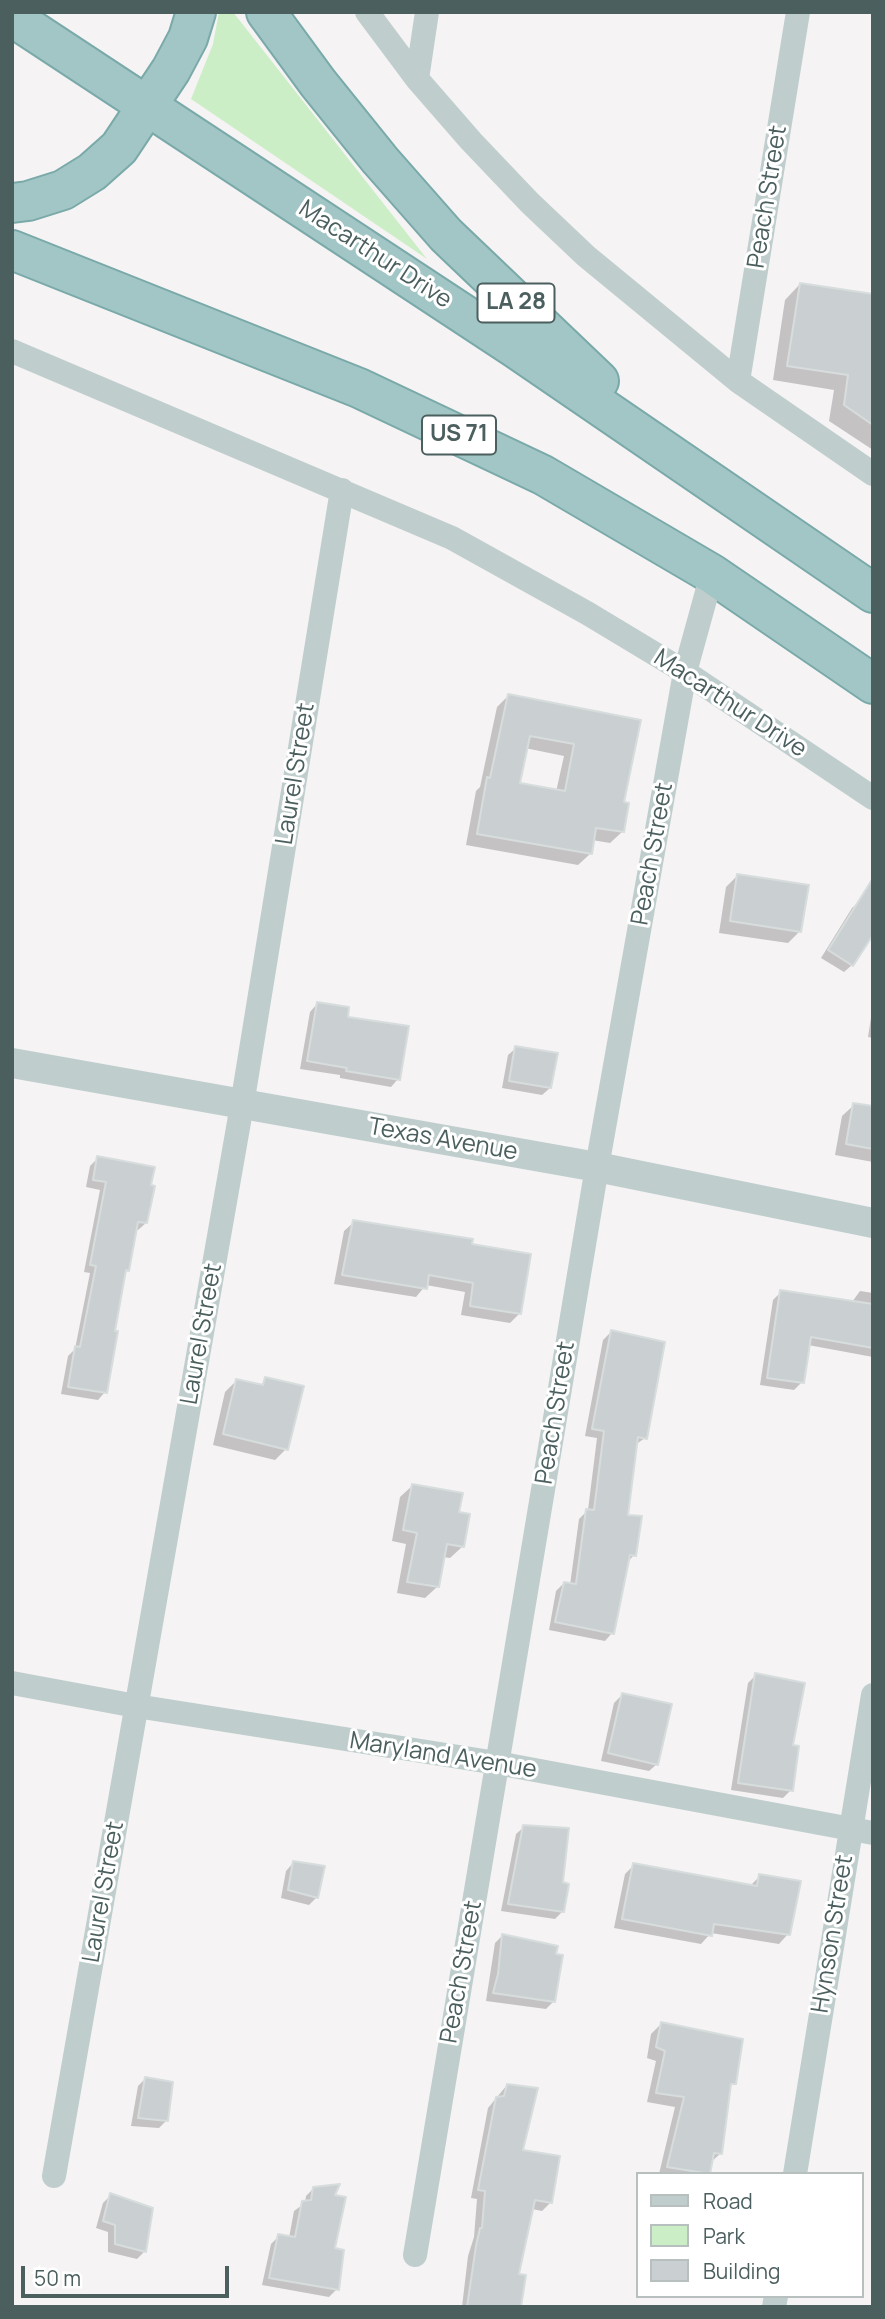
<!DOCTYPE html>
<html>
<head>
<meta charset="utf-8">
<style>
  body { margin:0 }
  #map { position:relative; width:885px; height:2319px; overflow:hidden; background:#f5f3f4; font-family:Manrope,sans-serif }
  canvas { display:block }
  .frame { position:absolute; inset:0; border:14px solid #4b5f5e; pointer-events:none }
  .legend { position:absolute; left:636px; top:2172px; width:228px; height:126px; box-sizing:border-box; background:#fff; border:2px solid #b7bfbf; margin:0; padding:9px 12px; list-style:none; font-size:21px; color:#4b5f5e }
  .legend li { display:flex; align-items:center; gap:14px; height:35px }
  .legend b { width:35px; border:2px solid #b7bfbf }
  .scale { position:absolute; left:21px; top:2266px; width:208px; height:32px; box-sizing:border-box; border:4px solid #4b5f5e; border-top:0; padding-left:9px; font-size:21px; line-height:24px; white-space:nowrap; color:#4b5f5e; -webkit-text-stroke:5px #fff; paint-order:stroke }
</style>
</head>
<body>
<div id="map">
<canvas width="885" height="2319"></canvas>
<div class="frame"></div>
<ul class="legend">
<li><b style="height:9px;background:#bfcecd"></b>Road</li>
<li><b style="height:19px;background:#cceec6"></b>Park</li>
<li><b style="height:19px;background:#cad0d1"></b>Building</li>
</ul>
<div class="scale">50 m</div>
</div>
<script>
const c = document.querySelector('canvas').getContext('2d');
c.lineJoin = 'round';
function fill(path, color) { c.fillStyle = color; c.fill(path, 'evenodd'); }
const toPath = rows => new Path2D(rows.map(r => 'M' + r).join(''));
function trace(path, color, width, dash) { c.strokeStyle = color; c.lineWidth = width; c.lineCap = dash ? 'butt' : 'round'; c.setLineDash(dash || []); c.stroke(path); }
function write(font, color, halo, rows, align = 'center') {
  c.font = font + ' Manrope,sans-serif'; c.lineWidth = 6; c.setLineDash([]); c.textBaseline = 'middle'; c.strokeStyle = halo; c.fillStyle = color; for (const [text, x, y, turn = 0] of rows) {
    c.save(); c.translate(x, y); c.rotate((+turn || 0) * Math.PI / 180); c.textAlign = isNaN(turn) ? turn : align; if (halo) c.strokeText(text, 0, 0); c.fillText(text, 0, 0); c.restore();
  }
}
const green = toPath([
  [219,12,233,12,427,259,191,99,213,44]
]);
const shadow = toPath([
  [800,284,873,296,873,450,829,421,834,390,773,380,785,300],
  [508,696,639,722,622,803,622,832,610,843,592,840,590,854,578,865,466,845,476,791,480,787,497,707],
  [525,748,564,756,556,792,518,785],
  [738,875,800,931,788,943,719,933,726,887],
  [860,901,852,965,844,972,821,958,852,908],
  [317,1004,346,1018,398,1079,391,1087,340,1078,340,1075,300,1069,310,1012],
  [873,1005,873,1038,868,1037],
  [516,1048,550,1088,542,1095,502,1088,508,1055],
  [854,1105,873,1108,873,1162,835,1155,842,1116],
  [98,1158,146,1223,138,1230,135,1230,128,1270,124,1274,105,1392,98,1400,61,1394,68,1356,75,1349,90,1273,84,1272,100,1190,86,1187,90,1166],
  [354,1222,470,1245,520,1313,510,1323,461,1315,465,1292,426,1285,416,1297,334,1284,344,1231],
  [860,1291,873,1293,873,1357,808,1345,802,1382,794,1390,760,1385,773,1300,781,1292,852,1302],
  [611,1332,645,1438,635,1445,626,1516,634,1555,627,1563,612,1633,605,1641,549,1630,556,1591,564,1583,570,1585,579,1519,588,1510,597,1438,585,1436,603,1340],
  [266,1379,286,1449,275,1460,213,1445,225,1392,237,1380,260,1386],
  [412,1486,457,1514,462,1547,450,1558,443,1557,437,1587,425,1598,397,1593,406,1544,392,1541,400,1497],
  [756,1675,791,1790,783,1798,731,1790,748,1683],
  [622,1695,657,1764,649,1771,601,1761,614,1703],
  [524,1827,561,1883,563,1911,555,1919,501,1911,516,1834],
  [293,1863,317,1897,309,1905,281,1898,286,1871],
  [634,1865,751,1885,760,1876,788,1934,779,1944,711,1933,701,1944,614,1928,625,1874],
  [503,1935,554,1956,554,2001,546,2009,486,2001,495,1943],
  [661,2024,734,2083,729,2088,721,2153,710,2163,708,2174,659,2174,675,2107,647,2102,656,2061,647,2058,651,2034],
  [146,2078,167,2120,159,2128,131,2126,138,2086],
  [507,2085,521,2151,551,2202,542,2211,532,2209,517,2275,519,2307,462,2307,468,2256,474,2237,477,2199,471,2198,488,2108],
  [314,2188,333,2197,333,2250,337,2289,329,2297,262,2285,271,2244,279,2236,289,2238,294,2211,305,2203,306,2196],
  [111,2195,145,2251,137,2259,108,2252,108,2232,96,2228,103,2203]
]);
const building = toPath([
  [800,283,873,294,873,425,844,405,848,375,787,366,800,283],
  [508,694,641,720,624,802,629,803,624,832,596,828,592,854,477,834,487,777,490,778,508,694],
  [530,736,574,744,565,791,520,783,530,736],
  [737,874,809,885,801,932,730,921,737,874],
  [873,878,873,935,853,966,828,950,873,878],
  [317,1002,349,1007,348,1017,409,1026,400,1080,346,1071,347,1068,307,1061,317,1002],
  [515,1046,558,1053,551,1088,509,1081,515,1046],
  [853,1103,873,1106,873,1149,846,1144,853,1103],
  [97,1156,155,1167,151,1185,155,1186,147,1223,138,1222,129,1271,126,1270,115,1331,118,1331,107,1393,68,1387,75,1346,80,1347,96,1266,90,1265,106,1182,93,1180,97,1156],
  [353,1220,473,1239,472,1244,531,1254,521,1314,470,1306,473,1283,429,1275,427,1289,342,1275,353,1220],
  [780,1290,873,1304,873,1348,811,1337,804,1383,767,1378,780,1290],
  [611,1330,665,1342,647,1439,638,1437,628,1515,642,1516,636,1556,630,1555,614,1634,555,1622,564,1582,576,1584,586,1509,594,1510,604,1431,592,1429,611,1330],
  [265,1377,304,1386,288,1450,223,1434,236,1379,263,1385,265,1377],
  [412,1484,463,1493,459,1512,470,1514,464,1547,447,1544,439,1587,407,1582,417,1533,403,1530,412,1484],
  [755,1673,805,1683,793,1745,799,1746,793,1791,738,1783,755,1673],
  [622,1693,672,1704,658,1765,608,1753,622,1693],
  [523,1825,569,1828,563,1882,569,1884,564,1912,508,1904,523,1825],
  [293,1861,325,1866,318,1898,288,1890,293,1861],
  [633,1863,757,1886,759,1874,801,1881,790,1935,714,1924,712,1936,622,1919,633,1863],
  [502,1934,558,1946,556,1954,563,1955,555,2002,493,1993,498,1974,502,1934],
  [661,2022,743,2039,736,2084,731,2084,722,2154,714,2153,710,2174,667,2167,684,2097,656,2093,665,2051,656,2047,661,2022],
  [145,2077,173,2082,168,2121,138,2118,145,2077],
  [507,2084,538,2088,523,2150,560,2156,552,2203,535,2200,519,2274,526,2275,521,2307,467,2307,476,2246,480,2228,482,2228,485,2191,478,2190,496,2097,504,2096,507,2084],
  [340,2184,335,2195,346,2197,335,2248,344,2250,339,2290,269,2278,278,2234,295,2237,302,2201,311,2200,313,2187,340,2184],
  [110,2193,153,2208,146,2252,115,2244,115,2225,103,2221,110,2193]
]);
const minor = toPath([
  [367,12,417,79,471,141,530,203,586,256,738,381,873,474],
  [417,79,427,12],
  [12,351,452,538,587,613,685,672,873,798],
  [738,381,798,12],
  [12,1683,136,1706,497,1763,873,1833],
  [795,2174,873,1695],
  [54,2176,242,1105,342,490],
  [415,2255,597,1167,685,672,712,574],
  [774,2307,776,2296]
]);
const tertiary = toPath([
  [12,1063,597,1167,873,1223]
]);
const trunk = toPath([
  [266,12,318,83,380,160,446,235,599,381],
  [12,17,515,348,873,593],
  [12,203,28,201,63,190,92,172,119,148,171,70,188,38,196,12],
  [12,250,359,388,543,475,712,574,873,684]
]);
const shields = [
  [516,303,77],
  [459,435,74]
];
const shieldNames = [
  ["LA 28",516,303],
  ["US 71",459,435]
];
const streetNames = [
  ["Peach Street",768,197,-81],
  ["Macarthur Drive",375,255,33],
  ["Macarthur Drive",730,704,33],
  ["Laurel Street",296,774,-81],
  ["Peach Street",653,854,-80],
  ["Texas Avenue",443,1140,10],
  ["Laurel Street",202,1334,-80],
  ["Peach Street",556,1413,-81],
  ["Maryland Avenue",443,1756,9],
  ["Laurel Street",104,1892,-80],
  ["Hynson Street",833,1934,-81],
  ["Peach Street",462,1972,-80]
];
fill(green, '#cceec6');
fill(shadow, '#0003');
fill(building, '#cad0d1');
trace(building, '#d7dcdd', 2);
trace(trunk, '#79a9a8', 42);
trace(minor, '#bfcecd', 24);
trace(tertiary, '#bfcecd', 30);
trace(trunk, '#a2c6c5', 38);
for (const [x, y, w] of shields) { const box = new Path2D(); box.roundRect(x - w / 2, y - 19.5, w, 39, 5); c.fillStyle = '#fff'; c.fill(box); trace(box, '#4b5f5e', 2); }
write('bold 23px', '#4b5f5e', null, shieldNames);
write('24px', '#4b5f5e', '#fff', streetNames);
</script>
</body>
</html>
